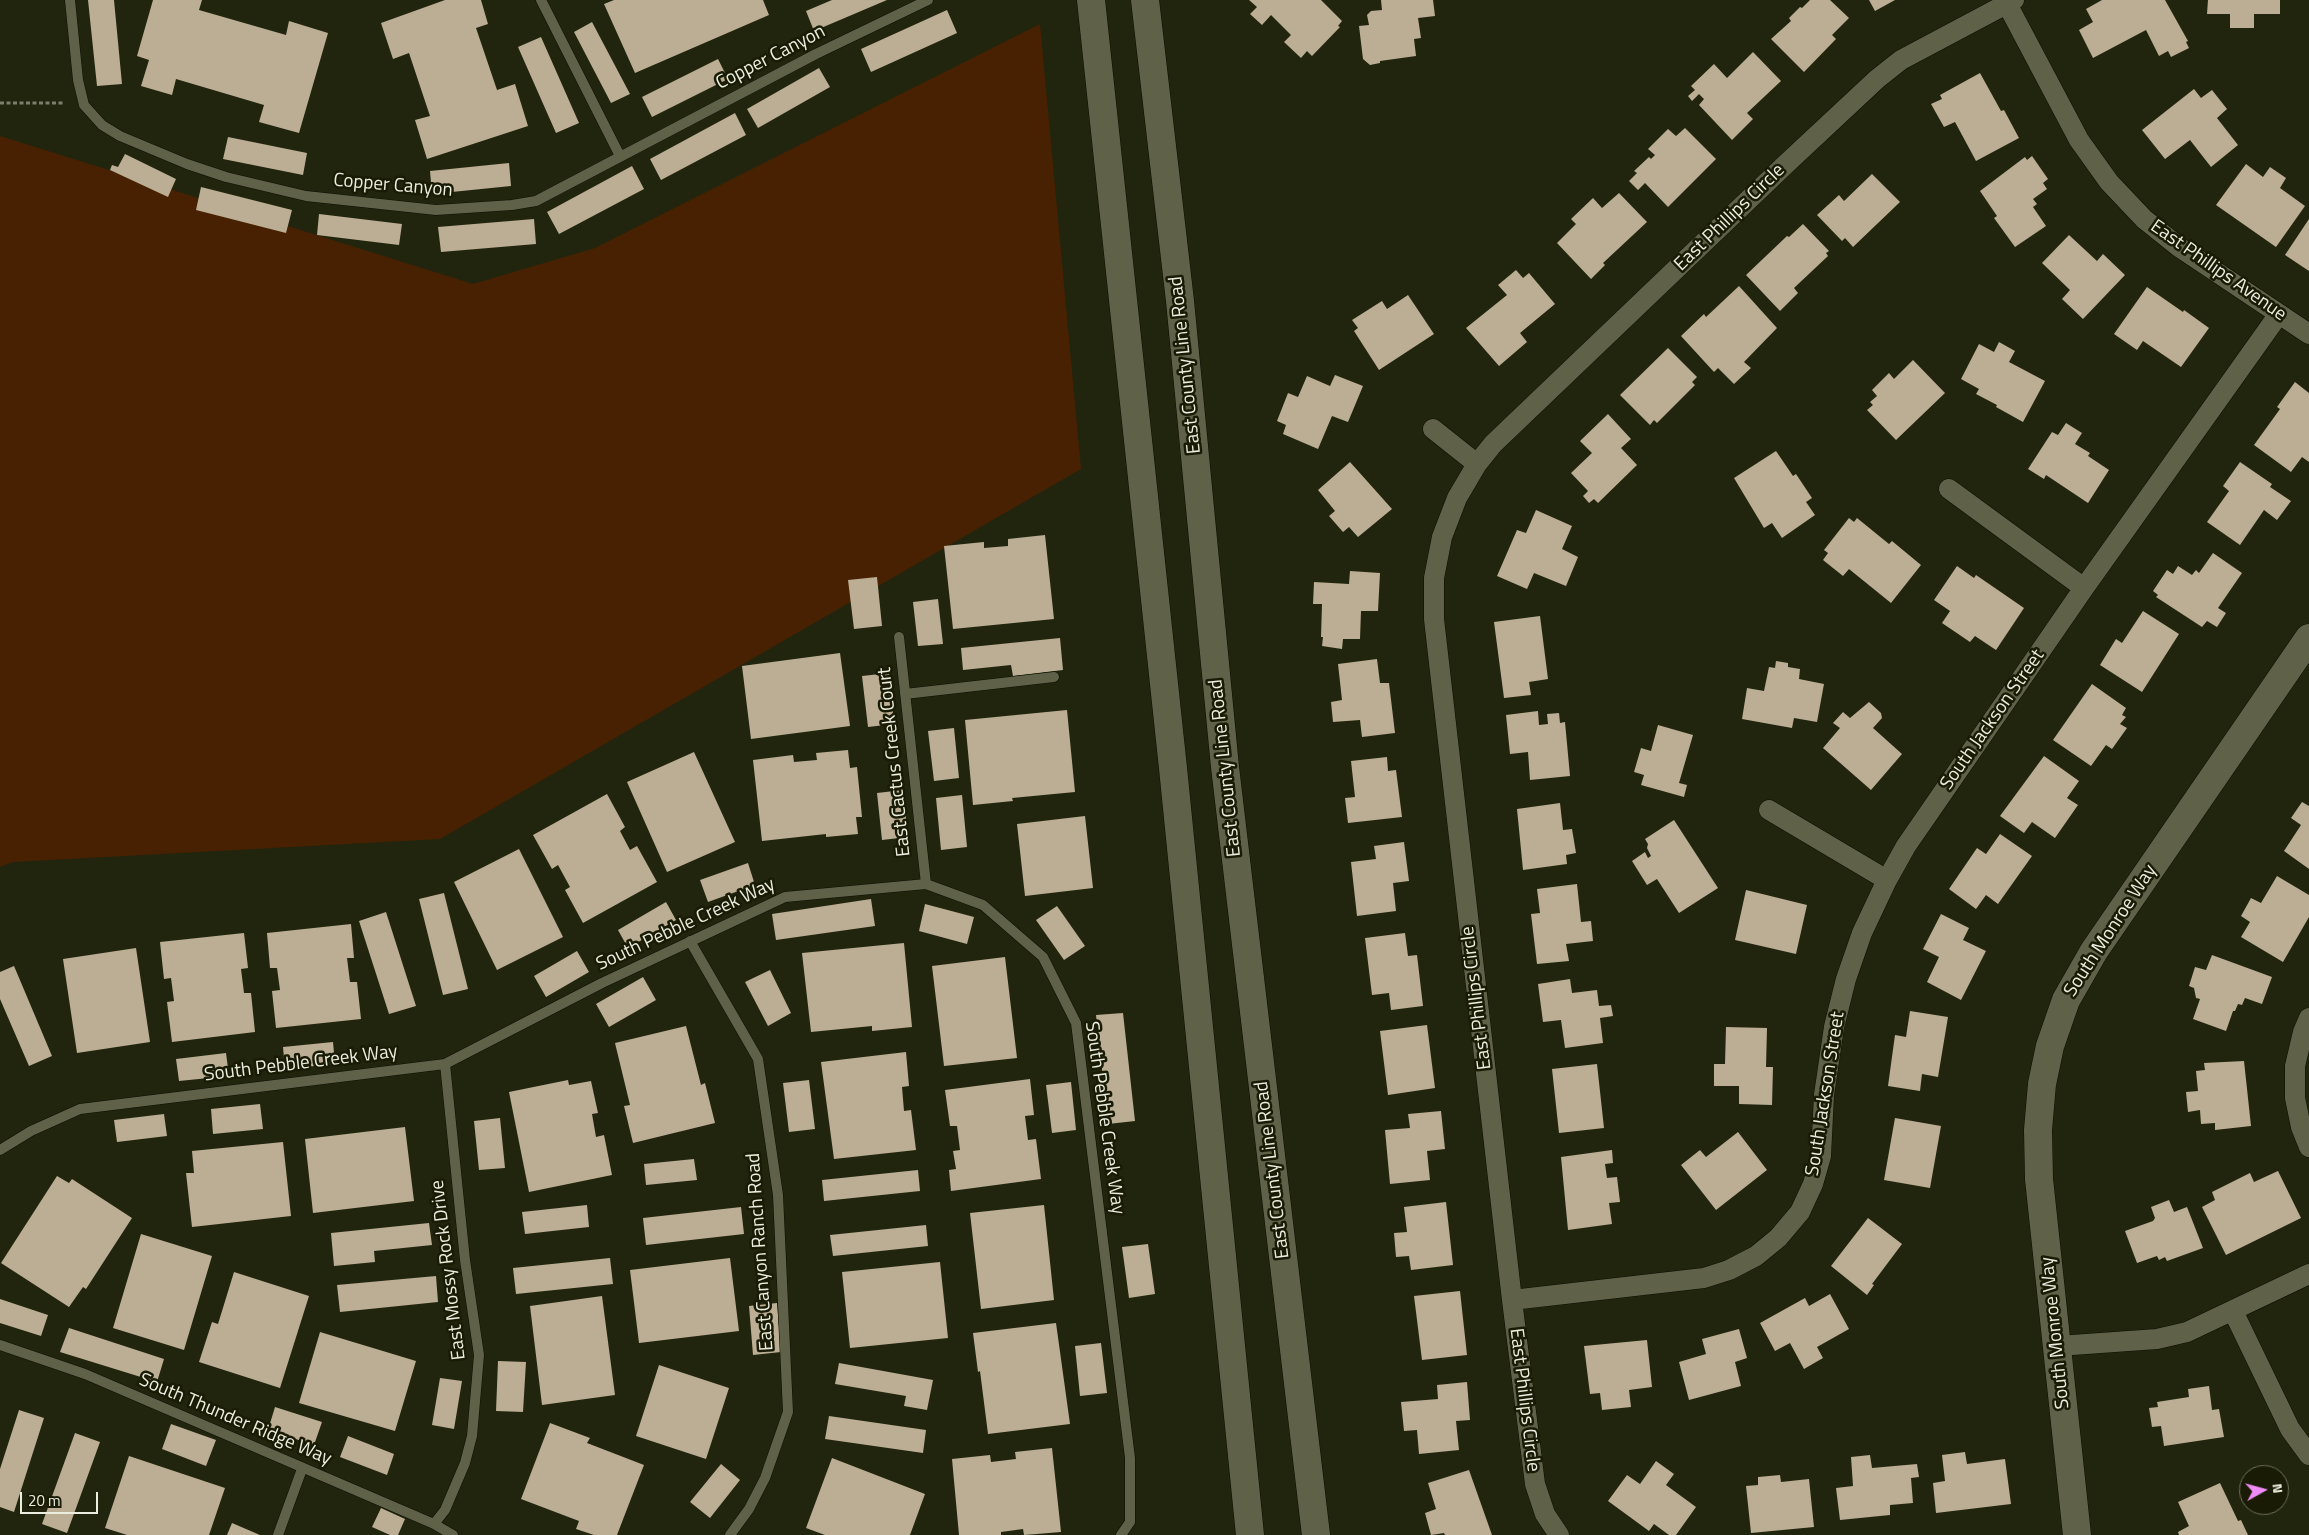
<!DOCTYPE html>
<html>
<head>
<meta charset="utf-8">
<style>
  body { margin:0 }
  #map { position:relative; width:2309px; height:1535px; overflow:hidden; background:#22250e; font-family:"Titillium Web",sans-serif }
  canvas { display:block }
  .north { position:absolute; left:2239px; top:1465px; width:50px; height:50px; box-sizing:border-box; background:#191b05; border:1px solid #6d6f5c; border-radius:50%; rotate:83deg; font-size:14px; font-weight:700; line-height:20px; text-align:center; color:#ebeedf }
  .north::after { content:''; display:block; margin:auto; width:18px; height:22px; background:#ef8bf6; clip-path:polygon(50% 0,100% 100%,50% 72%,0 100%) }
  .scale { position:absolute; left:20px; top:1492px; width:78px; height:22px; box-sizing:border-box; border:2px solid #ebeedf; border-top:0; padding-left:6px; font-size:15px; line-height:18px; white-space:nowrap; color:#ebeedf; -webkit-text-stroke:4px #191b05; paint-order:stroke }
</style>
</head>
<body>
<div id="map">
<canvas width="2309" height="1535"></canvas>
<div class="north">N</div>
<div class="scale">20 m</div>
</div>
<script>
const c = document.querySelector('canvas').getContext('2d');
c.lineJoin = 'round';
function fill(path, color) { c.fillStyle = color; c.fill(path, 'evenodd'); }
const toPath = rows => new Path2D(rows.map(r => 'M' + r).join(''));
function trace(path, color, width, dash) { c.strokeStyle = color; c.lineWidth = width; c.lineCap = dash ? 'butt' : 'round'; c.setLineDash(dash || []); c.stroke(path); }
function write(font, color, halo, rows, align = 'center') {
  c.font = font + ' "Titillium Web",sans-serif'; c.lineWidth = 5; c.setLineDash([]); c.textBaseline = 'middle'; c.strokeStyle = halo; c.fillStyle = color; for (const [text, x, y, turn = 0] of rows) {
    c.save(); c.translate(x, y); c.rotate((+turn || 0) * Math.PI / 180); c.textAlign = isNaN(turn) ? turn : align; if (halo) c.strokeText(text, 0, 0); c.fillText(text, 0, 0); c.restore();
  }
}
const green = toPath([
  [1040,24,1081,469,440,839,13,862,0,867,0,136,473,284,595,248]
]);
const building = toPath([
  [88,0,114,0,122,84,97,86],
  [153,0,202,0,199,10,286,35,289,21,328,33,299,133,259,122,264,105,176,79,172,95,141,86,149,60,137,56],
  [445,0,481,0,488,24,476,28,497,90,515,84,528,126,427,159,415,120,430,116,409,53,393,59,381,23],
  [614,0,763,0,769,15,635,73,604,4],
  [832,0,887,0,814,31,806,11],
  [1249,0,1321,0,1342,21,1338,26,1340,27,1312,56,1307,51,1301,58,1284,42,1291,35,1271,15,1262,25,1250,14,1257,7],
  [1381,0,1433,0,1435,16,1418,18,1421,38,1414,39,1416,56,1380,61,1380,63,1370,65,1363,59,1359,26,1369,25,1367,15,1371,11,1382,10],
  [1810,0,1830,0,1849,18,1832,35,1836,39,1804,72,1771,39,1791,21,1789,18,1800,7,1802,8],
  [1869,0,1895,0,1875,11],
  [2102,0,2165,0,2188,41,2186,42,2189,48,2171,57,2168,51,2159,56,2146,30,2093,58,2079,30,2093,22,2086,9],
  [2208,0,2280,0,2280,14,2254,14,2254,28,2230,28,2230,14,2207,14],
  [947,10,957,33,871,72,861,49],
  [592,22,630,94,611,103,574,32],
  [541,37,579,123,556,133,518,47],
  [1753,52,1781,81,1747,113,1753,119,1732,140,1699,105,1704,99,1699,94,1692,101,1688,96,1695,90,1691,86,1714,64,1727,78],
  [718,59,728,79,652,117,642,97],
  [819,68,830,87,758,128,747,109],
  [1980,73,2001,111,2004,110,2019,138,1976,161,1955,122,1944,127,1931,104,1942,99,1940,95],
  [2194,89,2201,98,2212,90,2227,109,2217,118,2238,145,2211,167,2190,140,2165,159,2142,130],
  [735,113,746,135,661,180,650,159],
  [1685,128,1716,159,1668,207,1645,183,1638,190,1629,181,1637,173,1634,171,1649,157,1651,159,1655,155,1648,149,1668,129,1676,136],
  [228,137,307,153,303,175,223,159],
  [125,154,176,179,168,197,110,170,112,165,118,167],
  [2032,156,2048,179,2043,183,2047,189,2033,199,2037,204,2033,207,2046,226,2015,247,1994,218,1997,216,1980,191,2025,157,2027,160],
  [509,163,511,186,432,194,430,171],
  [2246,164,2263,177,2270,167,2286,178,2280,188,2305,206,2276,247,2216,205],
  [632,166,644,189,559,234,547,212],
  [1872,174,1900,202,1853,247,1845,238,1842,241,1817,215,1839,195,1844,201],
  [201,187,292,210,286,233,196,210],
  [1619,193,1647,222,1603,263,1605,265,1591,279,1557,243,1576,224,1571,219,1593,198,1602,208],
  [319,214,402,224,399,245,317,235],
  [534,219,536,244,441,252,438,227],
  [2309,219,2309,271,2285,255],
  [1803,224,1829,251,1826,253,1828,256,1794,288,1798,293,1780,311,1746,275,1787,236,1789,237],
  [2069,235,2097,261,2103,254,2125,275,2083,319,2062,299,2070,290,2042,263],
  [1516,270,1523,278,1529,273,1555,304,1520,333,1527,342,1499,366,1466,328,1507,295,1498,285],
  [1739,286,1777,328,1744,362,1751,368,1734,384,1718,368,1714,372,1681,336,1704,314,1706,317],
  [2147,287,2183,312,2184,310,2209,328,2181,367,2143,341,2137,350,2114,334],
  [1408,295,1434,334,1379,370,1354,331,1358,328,1352,320,1382,301,1387,309],
  [1999,342,2015,351,2009,362,2045,381,2023,422,1996,407,1997,405,1976,394,1979,389,1961,379,1979,344,1994,352],
  [1668,348,1697,377,1692,382,1695,385,1657,423,1654,420,1650,425,1620,395],
  [1913,360,1945,393,1896,440,1867,410,1873,405,1870,402,1877,396,1872,390,1889,373,1894,379],
  [1335,375,1363,386,1348,422,1332,416,1318,449,1283,434,1286,425,1277,421,1288,393,1298,397,1307,376,1330,386],
  [2295,382,2309,393,2309,462,2302,457,2291,472,2254,445,2280,409,2277,407],
  [1608,414,1631,439,1621,448,1637,465,1598,503,1594,499,1589,503,1583,496,1588,491,1571,473,1592,453,1580,441],
  [2066,423,2082,433,2075,444,2090,453,2088,456,2109,470,2088,503,2046,475,2044,479,2028,469,2052,432,2058,435],
  [1776,451,1793,476,1796,474,1812,498,1806,502,1815,515,1782,538,1772,523,1764,528,1734,478],
  [1350,462,1392,509,1358,537,1349,527,1343,532,1329,516,1335,511,1318,490],
  [2240,462,2272,484,2270,487,2291,501,2277,520,2264,510,2240,545,2207,522,2229,491,2223,486],
  [1536,510,1572,526,1562,549,1578,557,1566,586,1534,573,1527,589,1497,576,1517,530,1526,533],
  [1849,518,1854,522,1857,518,1889,544,1892,541,1921,565,1891,603,1849,569,1843,576,1823,560,1828,553,1824,550],
  [1045,535,1054,619,953,629,944,546,984,542,984,548,1008,546,1008,539],
  [2213,553,2242,573,2218,608,2226,613,2217,627,2207,621,2202,627,2156,597,2158,595,2153,591,2167,570,2173,574,2178,566,2192,575,2196,570,2199,573],
  [1957,566,1974,578,1976,575,2024,608,1996,650,1975,636,1970,642,1942,623,1950,611,1934,600],
  [1350,571,1380,573,1378,611,1361,611,1360,639,1343,639,1342,649,1322,646,1323,637,1321,637,1322,604,1313,604,1314,582,1349,584],
  [877,577,882,626,854,629,848,580],
  [938,599,943,644,918,646,913,602],
  [2143,611,2179,634,2142,692,2100,665,2116,639,2122,643],
  [1540,616,1548,679,1529,682,1531,695,1504,698,1494,622],
  [1060,638,1063,670,1013,676,1011,665,963,670,961,648],
  [840,653,850,726,751,739,742,666],
  [1377,659,1380,683,1389,683,1395,733,1362,737,1360,720,1333,722,1331,702,1342,700,1338,664],
  [1776,661,1788,663,1788,667,1800,669,1799,679,1824,684,1817,722,1794,718,1792,728,1742,719,1747,688,1764,691,1769,667,1775,668],
  [889,673,894,724,868,727,862,676],
  [2092,684,2126,708,2122,715,2126,717,2120,724,2127,728,2112,749,2106,745,2091,766,2053,740],
  [1869,702,1881,713,1882,718,1873,728,1902,754,1871,790,1823,748,1840,728,1833,723,1843,712,1850,718],
  [1067,710,1075,792,1012,798,1013,801,973,805,965,720],
  [1538,711,1539,725,1548,724,1547,714,1559,713,1560,723,1565,722,1570,776,1530,780,1528,752,1510,754,1506,715],
  [1658,725,1693,735,1679,783,1687,785,1684,797,1641,785,1644,775,1634,772,1641,748,1651,751],
  [954,728,959,778,934,781,928,731],
  [848,750,850,768,857,767,862,817,856,817,858,834,826,837,826,834,762,841,753,760,793,755,794,762,817,760,816,753],
  [694,752,735,842,667,872,627,782],
  [2044,756,2079,781,2067,798,2078,805,2055,838,2032,822,2024,833,2000,816],
  [1387,757,1388,771,1396,770,1402,817,1348,823,1345,798,1355,797,1351,761],
  [903,790,908,837,882,840,877,793],
  [607,794,625,827,620,831,630,850,637,846,657,882,583,923,565,890,570,887,558,865,552,869,533,835],
  [962,795,967,847,941,850,936,798],
  [2302,802,2309,806,2309,869,2284,851,2301,825,2291,818],
  [1560,803,1563,830,1572,829,1576,853,1566,855,1567,864,1523,870,1517,809],
  [1085,816,1093,888,1025,896,1017,824],
  [1674,820,1718,888,1679,913,1657,879,1647,885,1632,861,1645,852,1648,858,1651,856,1647,848,1648,844,1645,839],
  [2000,834,2032,856,1998,904,1986,895,1976,909,1949,889,1977,848,1986,854],
  [1404,842,1409,881,1393,883,1396,911,1357,916,1351,862,1376,859,1374,846],
  [519,849,563,937,497,970,454,882],
  [748,863,755,885,708,902,700,880],
  [2277,876,2309,895,2309,917,2283,962,2241,937,2250,922,2241,916,2251,898,2261,903],
  [1577,884,1581,922,1591,921,1593,941,1566,944,1569,961,1537,964,1531,914,1540,913,1537,889],
  [1746,890,1807,905,1796,954,1735,940],
  [444,893,468,989,443,995,419,899],
  [871,899,875,926,776,940,772,914],
  [666,902,676,920,628,948,618,930],
  [925,904,974,917,967,944,919,931],
  [1057,906,1085,946,1064,960,1036,920],
  [386,912,416,1006,389,1014,359,921],
  [1941,914,1969,928,1963,940,1986,951,1961,1000,1927,982,1939,957,1923,949],
  [351,924,354,958,347,958,350,982,357,982,361,1019,276,1028,272,991,280,990,277,968,270,968,267,933],
  [244,933,248,968,241,969,244,993,251,993,255,1032,172,1042,167,1002,174,1001,171,978,164,979,160,942],
  [1405,933,1408,956,1417,955,1423,1006,1391,1010,1389,993,1372,995,1365,938],
  [904,943,912,1027,872,1031,872,1026,811,1032,802,953],
  [136,948,150,1042,77,1053,63,959],
  [577,951,589,972,546,997,534,976],
  [2212,955,2272,977,2262,1004,2245,998,2242,1005,2238,1004,2235,1011,2233,1011,2226,1031,2193,1019,2200,999,2196,998,2194,988,2189,986,2195,967,2206,970],
  [1005,957,1017,1058,944,1066,932,966],
  [14,966,52,1056,29,1066,0,999,0,972],
  [770,970,791,1013,768,1026,745,982],
  [643,977,656,1000,609,1027,596,1004],
  [1570,979,1572,993,1597,990,1599,1006,1611,1005,1613,1016,1600,1018,1603,1043,1565,1048,1561,1020,1543,1022,1538,984],
  [1910,1011,1948,1017,1938,1077,1922,1074,1920,1091,1888,1086,1895,1035,1906,1037],
  [1123,1013,1135,1121,1108,1124,1096,1015],
  [1427,1025,1435,1088,1388,1095,1380,1031],
  [686,1026,701,1085,705,1083,715,1123,633,1143,624,1106,630,1105,615,1043],
  [1726,1027,1767,1028,1766,1067,1773,1067,1772,1105,1739,1104,1739,1086,1714,1086,1714,1064,1725,1064],
  [333,1042,335,1064,285,1069,283,1047],
  [906,1052,909,1086,902,1087,904,1111,911,1110,916,1150,834,1159,821,1062],
  [226,1053,229,1076,179,1081,176,1059],
  [2244,1061,2251,1126,2215,1130,2215,1123,2201,1124,2200,1110,2188,1112,2186,1092,2198,1091,2196,1071,2205,1070,2204,1063],
  [1597,1064,1604,1128,1559,1133,1552,1069],
  [1030,1079,1034,1115,1025,1116,1028,1140,1036,1139,1041,1179,951,1191,949,1170,956,1169,953,1151,960,1150,957,1126,950,1126,945,1090],
  [568,1080,569,1085,591,1081,598,1113,592,1114,596,1137,604,1135,612,1175,529,1192,509,1092],
  [809,1080,815,1129,789,1132,783,1083],
  [1071,1082,1076,1130,1052,1133,1046,1085],
  [260,1104,263,1129,213,1134,211,1109],
  [1441,1111,1445,1149,1427,1151,1430,1180,1390,1184,1385,1130,1410,1128,1408,1114],
  [164,1114,167,1136,117,1142,114,1120],
  [500,1118,505,1168,479,1170,474,1121],
  [1895,1118,1941,1126,1930,1188,1884,1180],
  [405,1127,414,1201,313,1213,305,1139],
  [1738,1132,1767,1170,1716,1210,1681,1165,1700,1150,1706,1157],
  [283,1142,291,1216,192,1227,186,1173,194,1173,192,1151],
  [1612,1150,1613,1163,1605,1164,1607,1178,1617,1177,1620,1202,1609,1203,1612,1224,1568,1230,1561,1157],
  [694,1159,697,1180,646,1185,644,1164],
  [918,1170,920,1191,824,1201,822,1180],
  [2278,1171,2301,1218,2226,1255,2202,1207,2215,1200,2212,1192,2250,1173,2254,1182],
  [57,1176,69,1183,72,1179,132,1218,86,1289,83,1287,69,1307,1,1263],
  [2169,1200,2174,1212,2187,1207,2203,1248,2167,1261,2165,1257,2159,1260,2157,1256,2137,1263,2125,1231,2153,1221,2155,1218,2151,1207],
  [1446,1202,1453,1265,1411,1270,1409,1256,1396,1257,1394,1233,1407,1232,1404,1207],
  [587,1205,589,1227,525,1234,522,1212],
  [1044,1205,1054,1300,981,1309,970,1213],
  [741,1207,744,1234,646,1245,643,1218],
  [1868,1218,1902,1244,1872,1284,1874,1285,1867,1295,1831,1266],
  [429,1223,432,1245,374,1251,375,1262,334,1266,331,1233],
  [926,1225,928,1246,833,1256,830,1235],
  [141,1234,212,1256,184,1350,113,1328],
  [1148,1244,1155,1294,1129,1298,1122,1247],
  [610,1258,613,1284,516,1294,513,1268],
  [730,1258,739,1331,639,1343,630,1270],
  [940,1262,948,1338,850,1348,842,1272],
  [234,1272,309,1296,280,1388,199,1362,212,1322,218,1324],
  [436,1276,438,1302,340,1312,337,1285],
  [1460,1291,1467,1355,1422,1360,1414,1296],
  [1830,1294,1849,1329,1817,1347,1823,1358,1804,1369,1790,1343,1775,1351,1760,1323,1805,1298,1809,1306],
  [602,1296,615,1395,542,1405,530,1306],
  [0,1299,48,1315,41,1336,0,1323],
  [777,1303,781,1352,753,1355,749,1306],
  [1056,1323,1070,1424,988,1434,980,1371,978,1372,973,1333],
  [69,1328,164,1359,157,1382,60,1352],
  [1739,1329,1747,1358,1735,1362,1741,1386,1689,1400,1679,1362,1706,1354,1702,1339],
  [320,1332,416,1361,395,1431,299,1403],
  [1647,1340,1652,1387,1629,1390,1631,1407,1602,1410,1600,1393,1590,1394,1584,1346],
  [1101,1343,1107,1393,1080,1396,1075,1346],
  [498,1361,526,1362,523,1412,496,1411],
  [839,1363,933,1380,927,1410,904,1406,906,1396,835,1384],
  [659,1365,729,1388,706,1459,636,1436],
  [440,1378,462,1381,454,1429,432,1425],
  [1467,1382,1470,1420,1456,1421,1459,1450,1419,1454,1417,1430,1404,1431,1401,1402,1438,1399,1437,1385],
  [2209,1386,2212,1410,2219,1409,2224,1437,2164,1446,2161,1426,2152,1427,2149,1408,2158,1407,2157,1402,2189,1397,2188,1389],
  [275,1407,322,1422,314,1445,268,1430],
  [19,1410,44,1418,14,1512,0,1507,0,1469],
  [829,1416,926,1430,923,1453,825,1439],
  [550,1423,590,1438,587,1443,644,1465,617,1535,594,1535,576,1529,579,1521,521,1499],
  [171,1424,216,1440,206,1466,162,1449],
  [75,1433,100,1442,67,1533,42,1524],
  [348,1436,394,1454,387,1475,340,1457],
  [1052,1448,1061,1532,1024,1535,1023,1529,1001,1532,1001,1535,959,1535,952,1459,990,1455,991,1462,1016,1459,1015,1452],
  [1965,1452,1967,1464,2005,1459,2011,1504,1936,1513,1933,1483,1945,1481,1942,1455],
  [1870,1455,1872,1468,1917,1464,1919,1477,1911,1478,1913,1503,1890,1505,1890,1515,1840,1520,1836,1488,1853,1486,1851,1457],
  [129,1456,225,1488,209,1535,127,1535,105,1528],
  [832,1458,925,1494,910,1535,825,1535,806,1528],
  [1656,1461,1674,1474,1666,1485,1696,1507,1676,1535,1669,1535,1654,1524,1649,1531,1608,1501,1627,1475,1640,1484],
  [721,1464,740,1480,710,1518,690,1502],
  [1469,1470,1492,1535,1445,1535,1444,1533,1431,1535,1425,1513,1436,1509,1428,1483],
  [1780,1475,1781,1482,1809,1479,1814,1527,1751,1533,1746,1486,1758,1485,1758,1477],
  [2220,1483,2238,1521,2241,1520,2248,1535,2179,1535,2178,1532,2189,1526,2178,1502],
  [381,1508,405,1519,398,1535,390,1535,372,1527],
  [232,1523,260,1535,227,1535]
]);
const path = toPath([
  [0,103,64,103]
]);
const lane = toPath([
  [70,0,78,80,84,105,102,125,120,136,187,164,226,177,306,196,436,210,512,205,536,201,816,54,928,0],
  [541,0,620,156],
  [899,637,926,884],
  [905,694,1054,677],
  [690,941,758,1059,778,1195,788,1412,765,1478,749,1509,730,1535],
  [0,1150,31,1131,80,1109,445,1064,602,983,785,897,926,884,983,905,1043,957,1076,1023,1130,1458,1130,1522,1121,1535],
  [0,1345,85,1374,434,1524,453,1535],
  [434,1524,445,1510,465,1463,472,1436,479,1355,465,1260,445,1064],
  [278,1535,302,1469]
]);
const street = toPath([
  [2005,0,2079,140,2109,182,2144,219,2179,247,2309,334],
  [1433,429,1477,464],
  [1949,489,2084,588],
  [1769,810,1887,880],
  [2309,1018,2303,1032,2295,1066,2295,1098,2301,1127,2309,1147],
  [1512,1300,1704,1278,1729,1270,1756,1256,1778,1238,1800,1212,1813,1184,1821,1156,1824,1095,1834,1027,1846,979,1862,933,1887,880,1906,846,2084,588,2279,314],
  [2233,1311,2290,1429,2309,1455],
  [2058,1346,2157,1339,2187,1332,2309,1274],
  [1559,1535,1545,1514,1535,1484,1512,1300,1434,619,1434,578,1442,537,1457,498,1477,464,1493,444,1786,164,1877,79,1901,60,2014,0]
]);
const secondary = toPath([
  [1091,0,1173,768,1250,1535],
  [1145,0,1180,301,1225,767,1316,1535],
  [2077,1535,2039,1179,2038,1130,2042,1084,2050,1046,2066,1000,2094,951,2309,638]
]);
const streetNames = [
  ["Copper Canyon",771,58,-27],
  ["Copper Canyon",393,186,5],
  ["East Phillips Circle",1730,218,-44],
  ["East Phillips Avenue",2218,271,35],
  ["East County Line Road",1186,365,-96],
  ["South Jackson Street",1993,720,-55],
  ["East Cactus Creek Court",895,762,-96],
  ["East County Line Road",1226,768,-96],
  ["South Pebble Creek Way",686,925,-25],
  ["South Monroe Way",2111,931,-57],
  ["East Phillips Circle",1477,998,-97],
  ["South Pebble Creek Way",301,1064,-7],
  ["South Jackson Street",1826,1094,-81],
  ["South Pebble Creek Way",1104,1118,82],
  ["East County Line Road",1273,1170,-97],
  ["East Canyon Ranch Road",761,1252,-94],
  ["East Mossy Rock Drive",449,1270,-97],
  ["South Monroe Way",2056,1333,-96],
  ["East Phillips Circle",1524,1400,83],
  ["South Thunder Ridge Way",235,1420,23]
];
fill(green, '#472102');
fill(building, '#bbae94');
trace(lane, '#0c0e00', 11);
trace(street, '#0c0e00', 21);
trace(secondary, '#0c0e00', 29);
trace(path, '#7c7f6b', 3, [4, 2.5]);
trace(lane, '#5f6249', 10);
trace(street, '#5f6249', 20);
trace(secondary, '#5f6249', 28);
write('19px', '#ebeedf', '#191b05', streetNames);
</script>
</body>
</html>
